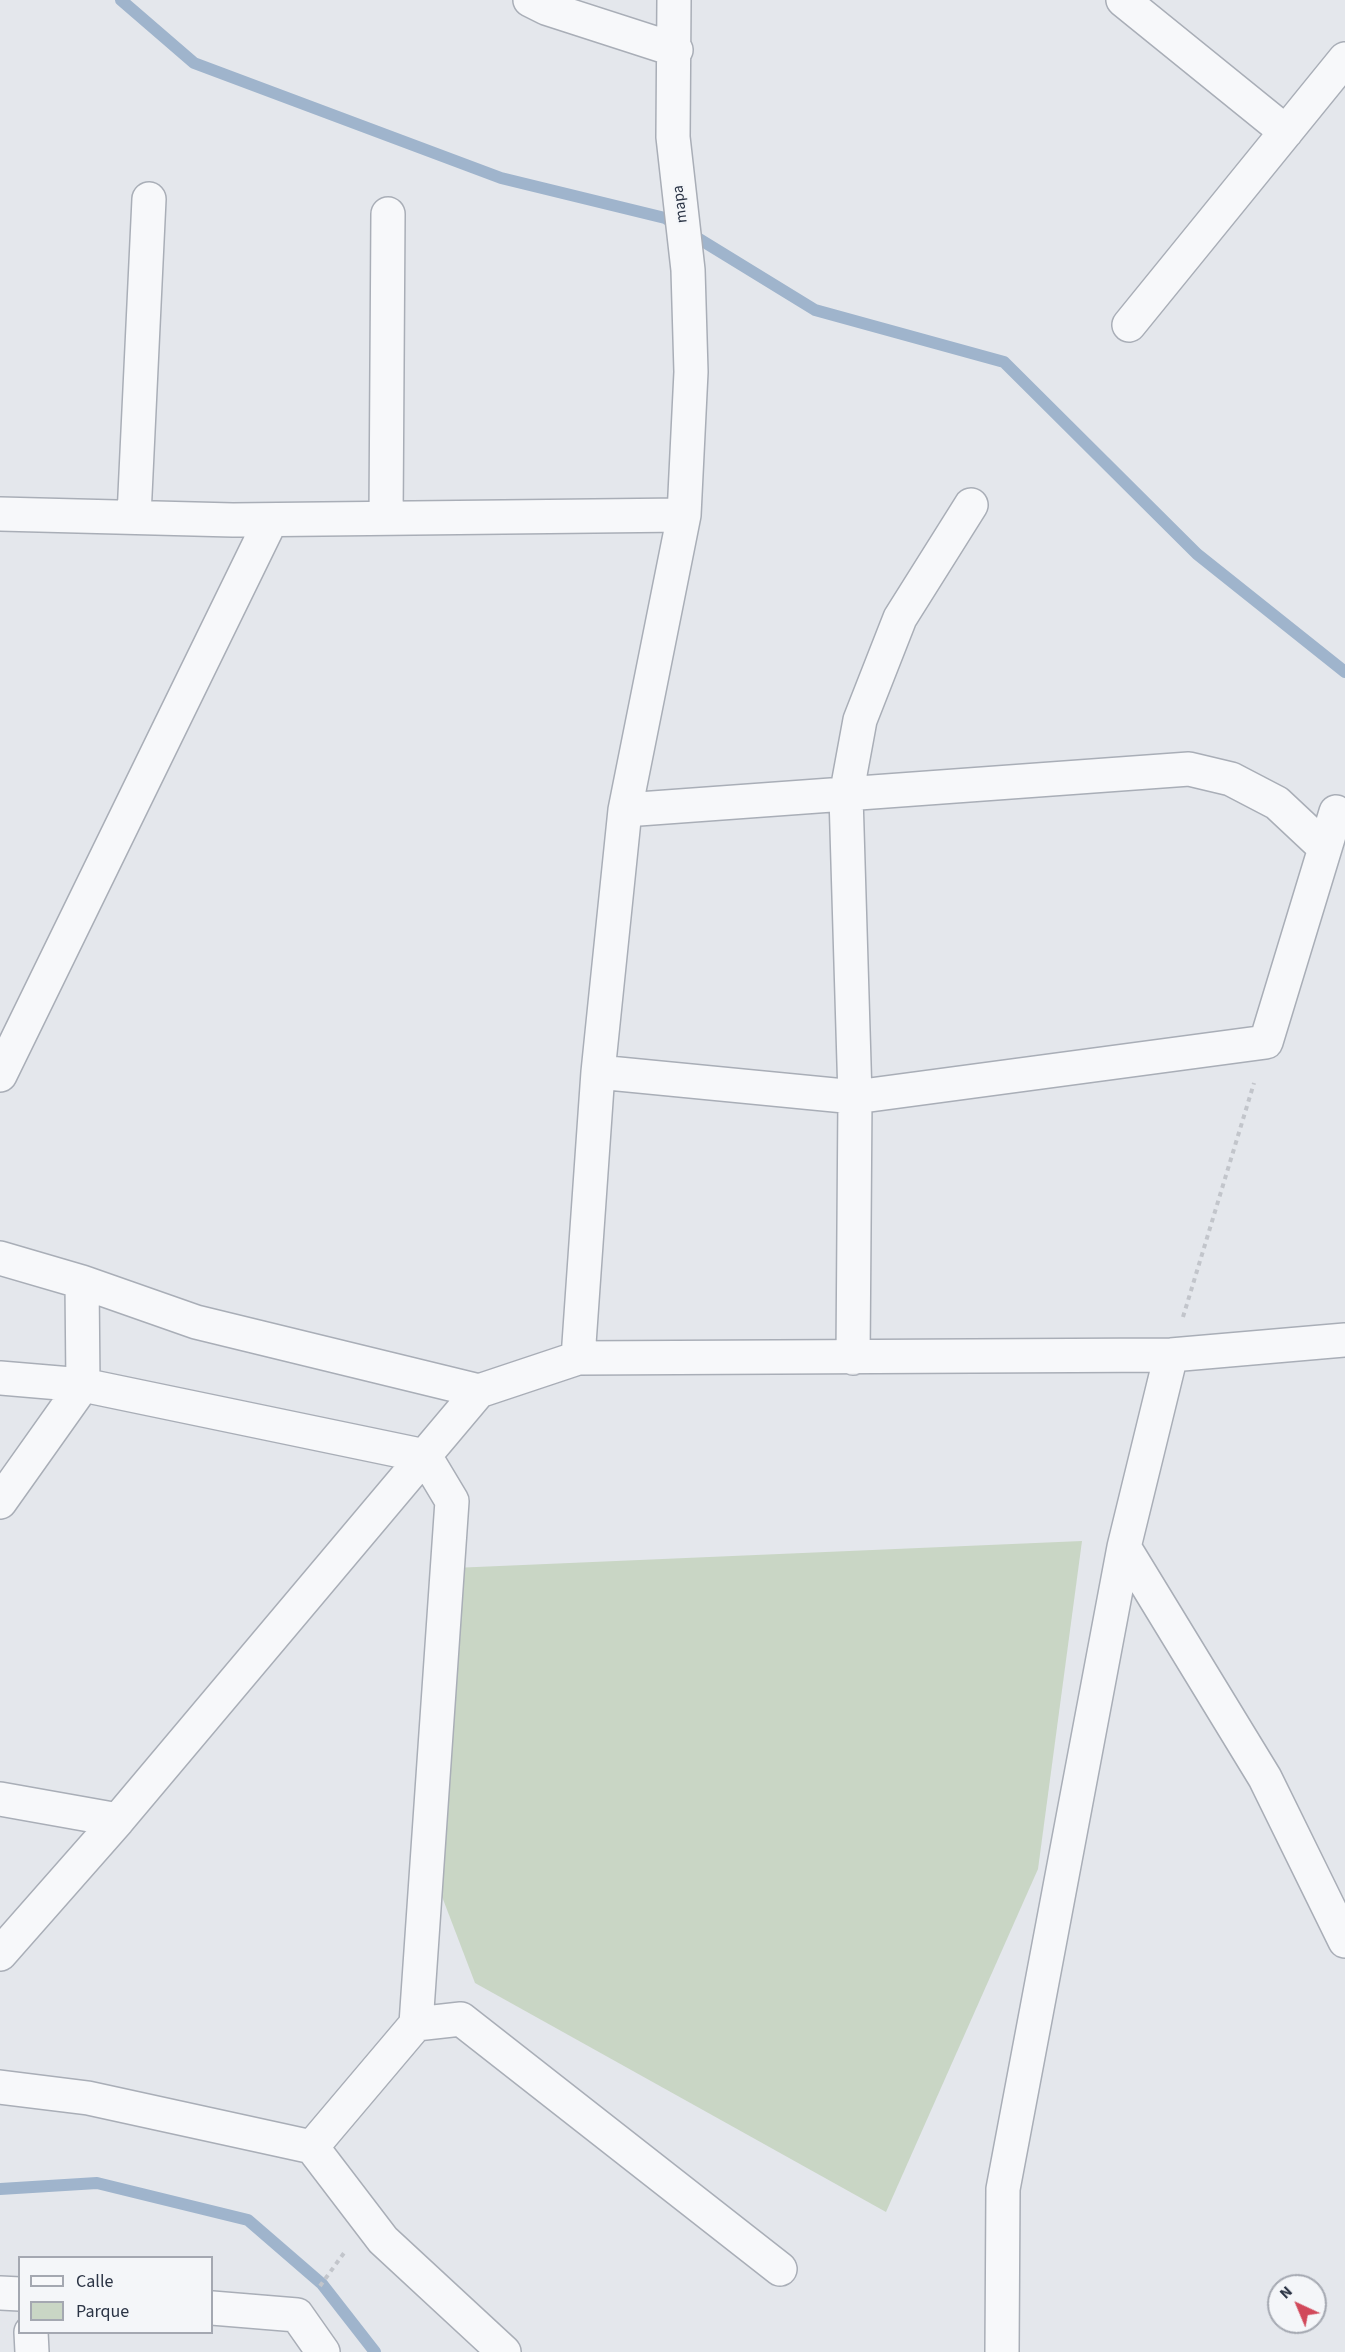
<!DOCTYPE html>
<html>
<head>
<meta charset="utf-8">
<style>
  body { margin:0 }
  #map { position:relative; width:1345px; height:2352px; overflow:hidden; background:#e4e7ec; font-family:"Source Sans 3",sans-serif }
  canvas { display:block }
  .legend { position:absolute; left:18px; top:2256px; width:195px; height:78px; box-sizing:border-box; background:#f4f6f9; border:2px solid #a4a8b1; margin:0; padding:8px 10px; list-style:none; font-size:18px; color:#2b3445 }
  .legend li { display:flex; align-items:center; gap:12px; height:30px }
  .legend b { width:30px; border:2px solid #a4a8b1 }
  .north { position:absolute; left:1267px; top:2274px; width:60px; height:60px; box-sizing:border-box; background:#f4f6f9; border:2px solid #a4a8b1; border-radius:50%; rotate:316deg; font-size:16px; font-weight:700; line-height:24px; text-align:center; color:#2b3445 }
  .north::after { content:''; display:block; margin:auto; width:21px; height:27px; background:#d1495b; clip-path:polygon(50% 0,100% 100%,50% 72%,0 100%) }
</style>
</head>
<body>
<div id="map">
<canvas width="1345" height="2352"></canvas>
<ul class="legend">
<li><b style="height:8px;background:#f7f8fa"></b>Calle</li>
<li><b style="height:16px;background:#c9d6c5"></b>Parque</li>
</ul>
<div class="north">N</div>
</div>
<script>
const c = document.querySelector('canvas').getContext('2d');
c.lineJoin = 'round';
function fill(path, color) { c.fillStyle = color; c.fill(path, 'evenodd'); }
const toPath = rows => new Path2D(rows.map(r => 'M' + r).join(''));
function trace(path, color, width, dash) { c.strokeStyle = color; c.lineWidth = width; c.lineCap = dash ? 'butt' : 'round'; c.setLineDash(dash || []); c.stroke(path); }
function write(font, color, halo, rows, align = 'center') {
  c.font = font + ' "Source Sans 3",sans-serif'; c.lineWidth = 5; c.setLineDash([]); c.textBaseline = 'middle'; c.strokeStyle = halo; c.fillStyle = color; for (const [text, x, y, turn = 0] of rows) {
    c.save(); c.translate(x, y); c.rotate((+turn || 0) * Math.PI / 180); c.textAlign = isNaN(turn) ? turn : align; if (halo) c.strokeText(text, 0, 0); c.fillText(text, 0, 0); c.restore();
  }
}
const green = toPath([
  [1082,1541,1038,1869,886,2212,475,1983,433,1873,453,1568]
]);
const stream = toPath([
  [121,0,194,63,501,178,665,218,815,310,1004,362,1197,554,1345,672],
  [0,2189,97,2183,248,2220,322,2284,375,2352]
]);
const path = toPath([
  [1183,1317,1254,1083],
  [320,2286,344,2253]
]);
const minor = toPath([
  [530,0,546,8,676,50],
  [1123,0,1286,132],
  [1129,325,1345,59],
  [0,514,233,520,684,515],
  [134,516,149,199],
  [386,518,388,214],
  [625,810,1189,769,1231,779,1277,803,1325,848],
  [598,1072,855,1097,1266,1042,1336,812],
  [0,1075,271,520],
  [0,1258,82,1282,196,1322,479,1391],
  [578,1358,598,1072,625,810,684,515,691,372,688,270,673,137,674,0],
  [853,1358,855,1097,846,796,860,720,900,618,971,505],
  [0,1378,83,1385,425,1456,452,1501,416,2024,312,2147],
  [0,1502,83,1385,82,1282],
  [1124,1547,1265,1778,1345,1941],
  [0,1799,118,1820],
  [0,1954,118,1820,479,1391,578,1358,1171,1355,1345,1340],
  [416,2024,461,2019,780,2269],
  [0,2087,88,2098,312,2147,383,2240,504,2352],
  [0,2293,20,2294],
  [212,2308,297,2315,323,2352],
  [31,2332,32,2352],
  [1002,2352,1003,2189,1124,1547,1171,1355]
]);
const streetNames = [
  ["mapa",681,204,-97]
];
fill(green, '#c9d6c5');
trace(stream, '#9fb4cc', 12);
trace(minor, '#a9aeb7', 36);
trace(path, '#c2c5cb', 4, [4.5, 4.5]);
trace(minor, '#f7f8fa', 33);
write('16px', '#2b3445', '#f4f6f9', streetNames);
</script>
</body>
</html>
